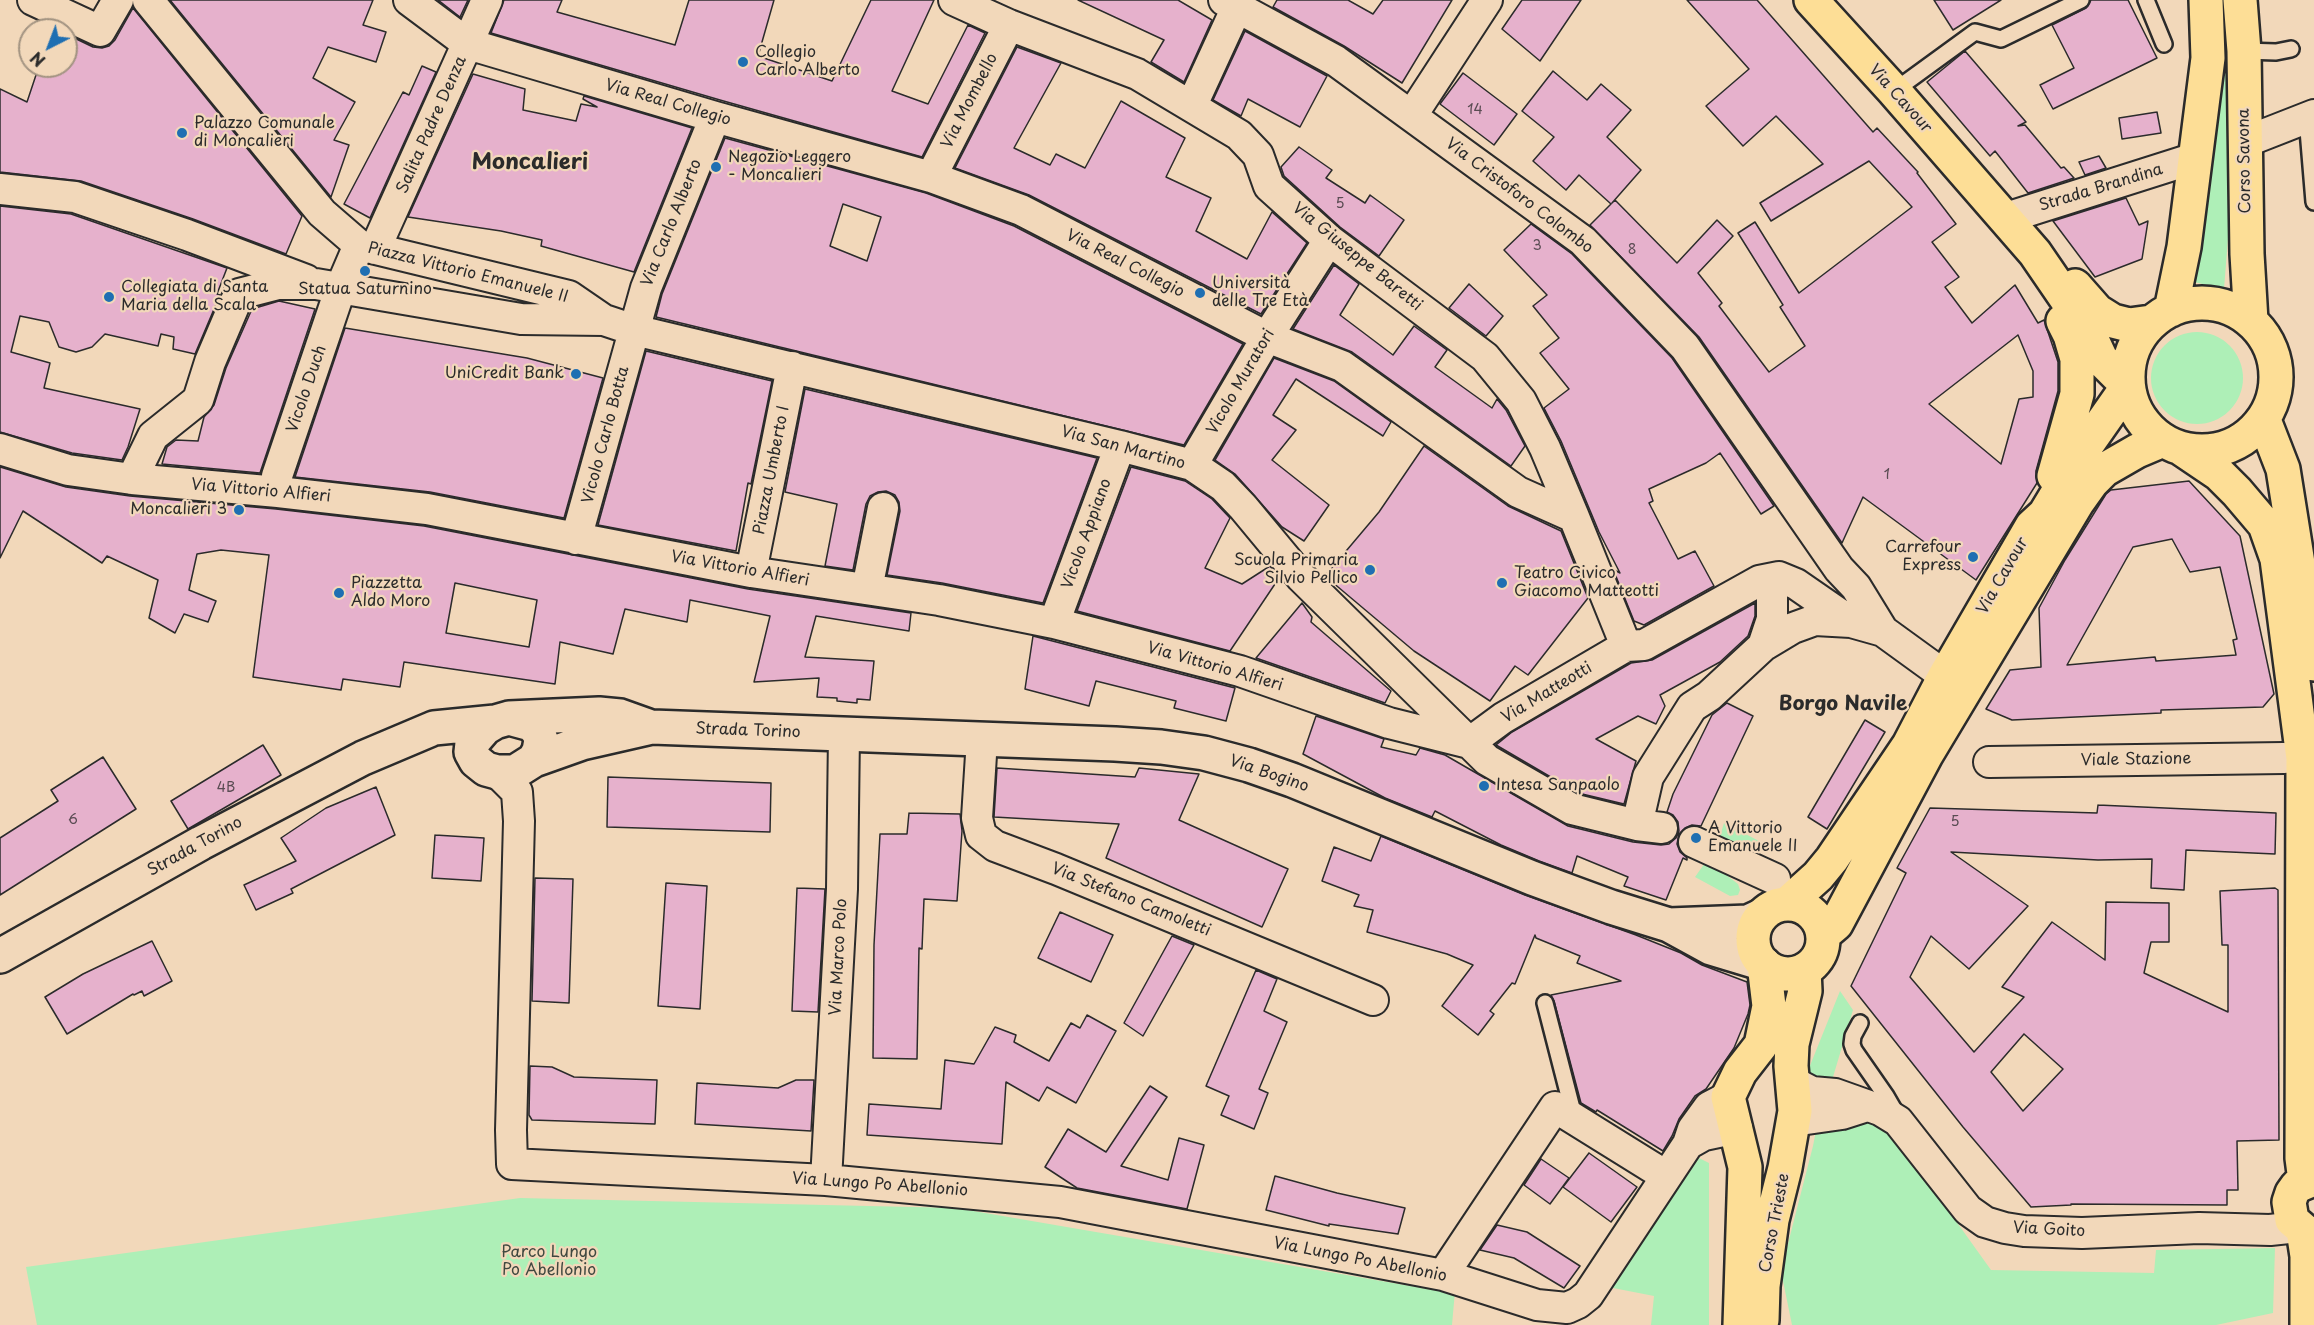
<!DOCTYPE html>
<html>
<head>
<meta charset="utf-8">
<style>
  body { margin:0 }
  #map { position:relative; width:2314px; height:1325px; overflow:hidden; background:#f2d8ba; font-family:"Playpen Sans",sans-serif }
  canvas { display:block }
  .north { position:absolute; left:18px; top:18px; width:60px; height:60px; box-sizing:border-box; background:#f2d8ba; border:2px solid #a29381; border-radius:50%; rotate:222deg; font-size:16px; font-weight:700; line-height:24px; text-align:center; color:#2b2b2b }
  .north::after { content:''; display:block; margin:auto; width:21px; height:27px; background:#1f6fb2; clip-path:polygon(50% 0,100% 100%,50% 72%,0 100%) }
</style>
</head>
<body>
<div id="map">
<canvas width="2314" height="1325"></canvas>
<div class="north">N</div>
</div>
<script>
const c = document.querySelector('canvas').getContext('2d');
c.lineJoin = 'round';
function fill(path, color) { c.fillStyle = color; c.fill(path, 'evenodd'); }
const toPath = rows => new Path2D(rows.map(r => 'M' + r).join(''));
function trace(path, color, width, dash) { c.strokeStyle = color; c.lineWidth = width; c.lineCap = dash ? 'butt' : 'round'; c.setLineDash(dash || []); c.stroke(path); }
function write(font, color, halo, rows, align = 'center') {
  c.font = font + ' "Playpen Sans",sans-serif'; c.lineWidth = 4.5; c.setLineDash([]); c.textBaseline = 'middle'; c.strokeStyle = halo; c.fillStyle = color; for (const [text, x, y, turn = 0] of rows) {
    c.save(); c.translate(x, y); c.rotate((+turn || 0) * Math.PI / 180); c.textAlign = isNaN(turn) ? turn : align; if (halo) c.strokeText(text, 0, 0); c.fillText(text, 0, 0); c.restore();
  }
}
const green = toPath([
  [2229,23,2231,200,2224,289,2194,282,2222,31],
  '2151 378a46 46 0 1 1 92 0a46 46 0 1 1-92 0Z',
  [1724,823,1761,842,1760,849,1754,852,1718,842],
  [1707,860,1738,884,1740,890,1738,895,1730,896,1695,877],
  [1840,991,1853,1010,1830,1087,1803,1083],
  [1880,1115,1991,1270,2154,1273,2156,1250,2275,1248,2273,1313,2216,1325,1792,1325,1781,1271,1813,1146,1818,1120],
  [1699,1158,1709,1163,1709,1325,1651,1325,1654,1296,1608,1287],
  [520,1198,956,1208,1428,1289,1455,1291,1452,1325,37,1325,26,1267]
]);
const building = toPath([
  [170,0,373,0,363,25,386,32,376,62,328,47,313,78,355,102,334,140,349,145,331,197,170,0],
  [438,0,468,0,460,17,438,0],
  [504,0,562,0,557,12,675,45,689,0,774,0,758,56,832,81,871,0,934,0,892,91,928,104,968,25,985,33,922,157,720,100,491,33,504,0],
  [1078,0,1178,0,1212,20,1184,82,1151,62,1164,40,1078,0],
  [1277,0,1348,0,1373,14,1383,0,1452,0,1402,83,1344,46,1273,7,1277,0],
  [1522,0,1581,0,1540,61,1502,29,1522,0],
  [1687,0,1757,0,1873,132,1877,128,1918,172,1917,173,1956,224,1932,242,1959,277,1945,287,1972,323,2015,285,2038,323,2044,320,2058,362,2058,391,2036,471,2037,483,1976,580,1863,497,1842,543,1699,337,1590,225,1611,204,1579,175,1566,190,1533,161,1554,137,1522,111,1553,71,1587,100,1601,84,1631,110,1607,137,1641,170,1612,203,1615,200,1677,263,1717,220,1733,236,1698,273,1722,303,1719,306,1769,372,1805,346,1780,307,1783,305,1738,233,1755,222,1799,293,1912,207,1869,161,1771,221,1760,203,1823,164,1776,116,1743,146,1706,106,1749,69,1687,0],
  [2018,335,2033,371,2033,397,2019,399,2001,464,1929,404,2018,335],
  [1934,0,2001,0,1953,30,1934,0],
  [2091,0,2128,0,2157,58,2053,109,2040,85,2074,68,2052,25,2086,8,2091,0],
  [133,8,302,216,286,254,193,219,81,181,0,172,0,89,27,102,39,66,66,66,66,34,93,47,102,48,109,46,115,40,133,8],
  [1245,31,1327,76,1300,127,1248,99,1241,116,1213,100,1245,31],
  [1017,47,1061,63,1014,148,1050,165,1056,154,1085,168,1121,101,1185,138,1166,177,1211,198,1196,231,1247,259,1272,212,1307,243,1261,314,1029,195,955,168,1017,47],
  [1965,51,2026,122,2018,126,2025,125,2061,168,2064,167,2074,178,2028,193,1995,151,1990,156,1927,82,1965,51],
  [422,66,436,72,370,218,344,204,403,92,409,95,422,66],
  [1463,73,1517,114,1494,145,1440,104,1463,73],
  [473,74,525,89,523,110,576,121,581,104,597,107,583,99,584,96,692,128,634,272,541,246,542,240,501,231,408,217,473,74],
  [2157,112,2161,133,2122,139,2119,118,2157,112],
  [725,138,926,193,1014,226,1243,344,1184,445,656,317,662,294,725,138],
  [843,204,881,217,867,261,830,246,843,204],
  [1299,147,1332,170,1326,178,1365,203,1370,195,1404,220,1379,256,1340,227,1284,176,1281,167,1299,147],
  [2099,156,2106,168,2085,175,2079,162,2099,156],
  [2126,198,2139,225,2148,221,2142,259,2095,277,2053,221,2126,198],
  [0,206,71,214,227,268,217,294,220,295,195,354,173,349,174,337,161,334,158,346,105,334,92,347,76,352,59,347,49,322,20,316,11,352,50,363,44,388,140,409,128,447,122,460,72,453,0,432,0,206],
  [1531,224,1572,254,1672,358,1774,506,1761,514,1720,453,1706,463,1649,489,1653,501,1649,503,1678,559,1695,551,1714,586,1644,625,1634,621,1613,569,1620,573,1599,532,1561,441,1544,408,1569,389,1540,353,1559,338,1533,306,1547,295,1504,250,1531,224],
  [1334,265,1359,284,1340,315,1393,355,1414,326,1447,350,1435,367,1492,408,1497,399,1506,410,1525,446,1511,466,1352,352,1293,329,1334,265],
  [1469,284,1503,316,1486,336,1449,308,1469,284],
  [279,301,315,309,260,473,162,464,167,447,176,440,198,441,204,417,214,405,226,368,252,309,279,301],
  [345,328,527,358,603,378,564,518,430,492,295,477,345,328],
  [646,351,772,381,751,484,748,483,736,551,598,525,646,351],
  [1274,358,1334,381,1391,422,1383,436,1296,379,1273,415,1296,430,1272,460,1329,505,1304,541,1282,527,1235,474,1215,460,1274,358],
  [805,389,1097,458,1043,603,942,583,887,575,900,511,899,502,895,495,886,491,878,492,870,496,866,504,853,570,825,566,837,504,785,492,805,389],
  [1424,446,1508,506,1561,531,1588,598,1528,675,1515,666,1490,701,1414,651,1325,576,1379,512,1424,446],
  [0,467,66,487,130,496,276,509,424,526,748,589,911,613,909,631,816,616,805,657,874,661,870,700,857,699,857,703,837,701,837,698,817,697,819,678,754,682,770,616,690,600,687,622,625,609,613,654,560,642,555,684,404,662,400,687,343,679,341,690,253,677,269,555,221,550,197,554,189,590,216,601,208,622,184,614,175,633,149,618,158,580,107,556,102,563,23,511,0,558,0,467],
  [455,583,537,600,529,647,446,633,455,583],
  [1131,467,1185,481,1212,499,1230,518,1205,568,1242,584,1270,566,1279,578,1230,651,1077,611,1131,467],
  [2189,481,2240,536,2274,694,2263,707,2161,710,2161,713,2012,720,1986,709,2010,670,2041,667,2039,608,2065,560,2106,494,2111,490,2189,481],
  [2172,539,2190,572,2220,567,2237,639,2233,640,2236,655,2156,661,2155,657,2067,665,2133,547,2172,539],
  [1302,603,1312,617,1311,622,1391,691,1385,703,1256,658,1302,603],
  [1755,603,1755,616,1748,636,1720,662,1660,695,1665,706,1656,724,1638,716,1596,739,1636,761,1624,804,1578,793,1496,745,1512,732,1631,663,1652,660,1755,603],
  [1033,636,1235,688,1226,721,1174,708,1176,701,1096,681,1089,706,1025,689,1033,636],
  [1727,703,1753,716,1701,826,1692,825,1685,828,1679,834,1677,844,1680,852,1687,858,1687,860,1683,858,1666,900,1624,886,1628,877,1577,856,1572,873,1539,861,1501,845,1435,811,1432,817,1385,798,1303,754,1316,716,1384,739,1381,747,1416,755,1420,748,1445,755,1568,826,1633,842,1661,845,1669,844,1676,838,1679,831,1678,822,1673,815,1667,812,1673,794,1712,715,1727,703],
  [1865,720,1885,732,1827,829,1808,817,1865,720],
  [263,745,281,775,188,829,171,801,263,745],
  [103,757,136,809,0,895,0,838,58,801,51,790,103,757],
  [997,768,1135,777,1139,768,1199,774,1179,820,1288,869,1262,927,1106,858,1119,824,994,817,997,768],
  [608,777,771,783,770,832,607,827,608,777],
  [376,787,395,835,291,889,293,893,256,910,244,885,296,861,281,838,326,808,376,787],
  [2098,805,2276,813,2275,854,2186,850,2184,890,2151,888,2152,859,2098,860,1951,852,2028,906,1969,969,1931,936,1910,977,1974,1052,2024,997,2002,987,2052,922,2105,960,2106,902,2169,903,2169,942,2151,942,2144,973,2228,1012,2228,945,2222,945,2220,891,2275,888,2278,890,2279,1140,2237,1141,2238,1190,2227,1190,2227,1205,2071,1204,2071,1205,2031,1207,1963,1127,1851,986,1906,873,1897,868,1930,808,2097,813,2098,805],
  [2024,1034,2063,1069,2023,1111,1991,1072,2024,1034],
  [909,813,960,814,962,831,957,901,924,899,922,949,919,948,917,1059,873,1058,874,945,880,834,907,834,909,813],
  [435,835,484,838,481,881,432,878,435,835],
  [1381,836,1525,895,1636,935,1681,953,1702,965,1747,982,1750,1005,1748,1014,1734,1048,1706,1089,1695,1096,1679,1119,1672,1136,1663,1151,1597,1110,1596,1112,1581,1103,1554,1001,1551,995,1621,981,1577,963,1580,956,1536,938,1535,935,1515,984,1512,983,1490,1011,1494,1014,1478,1035,1442,1006,1473,965,1447,954,1367,932,1373,910,1354,906,1359,895,1322,881,1334,847,1371,861,1381,836],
  [535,878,573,879,569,1003,532,1001,535,878],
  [666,883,707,886,700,1009,658,1006,666,883],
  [797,888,825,889,818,1012,792,1011,797,888],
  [1060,912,1113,935,1091,982,1038,958,1060,912],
  [1172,936,1194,945,1143,1036,1124,1023,1172,936],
  [152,941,172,981,144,996,142,991,134,995,133,994,67,1034,45,997,83,974,152,941],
  [1256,970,1277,979,1264,1011,1287,1022,1259,1089,1268,1093,1254,1129,1221,1115,1229,1096,1206,1086,1256,970],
  [1087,1015,1116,1031,1076,1103,1047,1087,1039,1101,1006,1082,1002,1144,867,1135,869,1104,941,1109,945,1060,974,1064,995,1027,1016,1035,1014,1042,1049,1061,1071,1023,1080,1028,1087,1015],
  [530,1066,552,1067,574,1077,657,1080,655,1124,532,1120,529,1115,530,1066],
  [796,1080,814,1080,811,1131,695,1124,697,1083,778,1088,796,1080],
  [1150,1086,1167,1097,1121,1166,1168,1180,1179,1138,1204,1145,1187,1209,1077,1188,1045,1167,1068,1129,1106,1152,1150,1086],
  [1589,1153,1637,1187,1611,1222,1563,1187,1589,1153],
  [1541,1159,1569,1178,1550,1204,1524,1185,1541,1159],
  [1275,1176,1337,1193,1405,1208,1398,1234,1329,1224,1329,1226,1266,1210,1275,1176],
  [1497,1225,1527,1232,1580,1266,1564,1288,1514,1258,1480,1250,1497,1225]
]);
const lane = toPath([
  [2146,0,2164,44],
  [2244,51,2276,52,2291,49],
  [1894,91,1975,32,2001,39,2081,0],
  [2307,118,2314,202],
  [1545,1003,1574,1116],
  [1860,1023,1853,1036,1852,1044,1854,1050,1886,1096,1897,1115]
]);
const street = toPath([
  [33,0,100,31,118,0],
  [148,0,322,213,359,245,569,296,604,320,634,330,1120,446,1192,465,1223,486,1243,507,1301,577,1487,760,1572,809,1637,825,1662,828],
  [409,0,468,44,715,117,931,177,1021,210,1267,337,1342,366,1518,492,1574,517,1626,646,1644,645,1759,581,1779,577,1796,584,1851,622],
  [954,0,1009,25,1137,74,1239,135,1258,155,1269,186,1329,240,1485,357,1521,401,1545,448,1574,517],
  [1224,0,1336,61,1583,241,1685,347,1839,569,1856,587,1883,631],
  [1192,105,1237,7],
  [1412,115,1487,0],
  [2245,142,2314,115],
  [931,177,1009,25],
  [0,189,75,197,187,235,306,280],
  [2006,218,2195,158],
  [375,249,487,0],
  [0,449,68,470,132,479,278,492,427,509,751,572,939,600,1054,623,1240,671,1389,723,1469,743],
  [1192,465,1267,337,1329,240],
  [132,479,153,436,198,400,210,362,239,294,278,284,316,284,521,319,604,320],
  [278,492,277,476,341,287,359,245],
  [576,539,646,288,715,117],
  [751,572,792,367],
  [1759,581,1767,586,1772,595,1772,619,1763,646],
  [867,589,883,508],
  [1054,623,1120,446],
  [982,739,977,818,981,835,995,846,1056,869,1373,1000],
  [1469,743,1503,718,1626,646],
  [1989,762,2284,758],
  [497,772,517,792,519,821,511,1130,512,1164,826,1180,1060,1202,1443,1275,1537,1305,1567,1308,1578,1303,1588,1295,1688,1144,1704,1135,1737,1128],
  [1637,825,1648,777,1692,707,1709,696,1763,646,1793,628,1815,620,1851,622,1883,631,1945,676],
  [1694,842,1775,879],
  [1793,1082,1812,1092,1835,1094,1880,1110,1898,1121,1968,1210,1985,1222,2005,1228,2024,1231,2082,1233,2199,1228,2270,1230,2298,1227],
  [1793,1121,1842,1114,1867,1106],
  [1688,1144,1693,1129,1709,1107,1728,1097],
  [826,1180,842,889,844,734],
  [1443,1275,1555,1107,1666,1176]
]);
const secondary = toPath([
  [509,718,531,724,538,731,541,740,539,751,534,760,515,772,497,772,486,769,476,761,471,752,472,743,485,728,495,722,509,718],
  [509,718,599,714,620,716,648,726],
  [534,760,582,743,652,727,1115,744,1161,747,1204,753,1249,765,1292,780,1532,878,1611,907,1669,925,1711,948,1764,964],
  [1669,925,1748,922,1761,916],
  [0,956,201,843,363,758,434,728,495,722]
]);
const primary = toPath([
  [1811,0,1894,91,2035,253,2087,329,2101,359,2128,386],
  [2240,0,2244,51,2247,254,2251,321],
  [2075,286,2097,311,2113,321,2129,325,2151,322],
  '2128 377a74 74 0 1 1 148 0a74 74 0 1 1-148 0Z',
  [2171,310,2184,247,2208,58,2206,0],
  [2264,420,2283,469,2314,664],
  [2182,449,2219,474,2237,492,2265,525,2277,559,2303,758,2302,1158,2305,1181],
  [2054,476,2077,394,2077,359,2070,335,2063,321],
  [1788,903,1818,876,1832,859,1909,745,1945,676,2032,526,2045,514,2086,446,2128,386],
  '1753 939a35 35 0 1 1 70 0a35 35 0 1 1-70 0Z',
  [1823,935,1836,924,1926,755,2077,503,2092,482,2104,470,2137,451,2163,440],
  [2314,1179,2297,1186,2292,1193,2289,1202,2292,1220,2306,1232,2314,1234],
  [2303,1230,2307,1256,2307,1325],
  [1762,1320,1763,1286,1772,1220,1785,1168,1795,1111,1791,1066,1792,1044,1805,991,1804,970],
  [1740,1325,1745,1167,1728,1097,1740,1072,1761,1045,1769,1006,1764,964]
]);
const markers = [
  [743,62,6,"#1f6fb2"],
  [182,133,6,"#1f6fb2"],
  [716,167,6,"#1f6fb2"],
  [365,271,6,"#1f6fb2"],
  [1200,293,6,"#1f6fb2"],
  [109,297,6,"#1f6fb2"],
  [576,374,6,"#1f6fb2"],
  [239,510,6,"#1f6fb2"],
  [1973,557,6,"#1f6fb2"],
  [1370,570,6,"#1f6fb2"],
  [1502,583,6,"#1f6fb2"],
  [339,593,6,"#1f6fb2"],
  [1484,786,6,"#1f6fb2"],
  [1696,838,6,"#1f6fb2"]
];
const numberNames = [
  ["14",1475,110],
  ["5",1340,204],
  ["3",1537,246],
  ["8",1632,250],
  ["1",1887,475],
  ["4B",226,788],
  ["6",73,820],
  ["5",1955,822]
];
const poiNames = [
  ["Collegio",755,53],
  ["Carlo Alberto",755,71],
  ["Palazzo Comunale",194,124],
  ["di Moncalieri",194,142],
  ["Negozio Leggero",728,158],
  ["- Moncalieri",728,176],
  ["Università",1212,284],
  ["delle Tre Età",1212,302],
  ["Collegiata di Santa",121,288],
  ["Maria della Scala",121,306],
  ["Statua Saturnino",365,290,"center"],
  ["UniCredit Bank",564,374,"right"],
  ["Moncalieri 3",227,510,"right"],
  ["Carrefour",1961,548,"right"],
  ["Express",1961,566,"right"],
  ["Scuola Primaria",1358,561,"right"],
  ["Silvio Pellico",1358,579,"right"],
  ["Teatro Civico",1514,574],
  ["Giacomo Matteotti",1514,592],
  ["Piazzetta",351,584],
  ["Aldo Moro",351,602],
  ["Intesa Sanpaolo",1496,786],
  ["A Vittorio",1708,829],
  ["Emanuele II",1708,847]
];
const streetNames = [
  ["Via Cavour",1900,99,48],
  ["Via Mombello",970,101,-63],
  ["Via Real Collegio",668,103,16],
  ["Salita Padre Denza",432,125,-66],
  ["Corso Savona",2245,161,-91],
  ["Strada Brandina",2101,188,-17],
  ["Via Cristoforo Colombo",1519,196,37],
  ["Via Carlo Alberto",672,223,-68],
  ["Via Giuseppe Baretti",1357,257,39],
  ["Via Real Collegio",1125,264,27],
  ["Piazza Vittorio Emanuele II",468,273,14],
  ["Vicolo Muratori",1241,382,-60],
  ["Vicolo Duch",307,389,-71],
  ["Vicolo Carlo Botta",606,435,-75],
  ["Via San Martino",1123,448,15],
  ["Piazza Umberto I",772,470,-79],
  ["Via Vittorio Alfieri",261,491,5],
  ["Vicolo Appiano",1087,534,-70],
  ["Via Vittorio Alfieri",740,569,10],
  ["Via Cavour",2003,576,-60],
  ["Via Vittorio Alfieri",1215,667,16],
  ["Via Matteotti",1547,693,-31],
  ["Strada Torino",748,731,2],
  ["Viale Stazione",2136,760,-1],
  ["Via Bogino",1269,774,19],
  ["Strada Torino",195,847,-29],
  ["Via Stefano Camoletti",1131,900,22],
  ["Via Marco Polo",839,957,-87],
  ["Via Lungo Po Abellonio",880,1185,4],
  ["Corso Trieste",1775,1223,-79],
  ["Via Goito",2049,1230,3],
  ["Via Lungo Po Abellonio",1360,1260,11]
];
const parkNames = [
  ["Parco Lungo",549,1253],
  ["Po Abellonio",549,1271]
];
const quarterNames = [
  ["Borgo Navile",1843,704]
];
const districtNames = [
  ["Moncalieri",530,163]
];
fill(green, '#aeefb7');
fill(building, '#e6b1cc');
trace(building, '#2b2b2b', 1.5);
trace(lane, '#2b2b2b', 20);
trace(street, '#2b2b2b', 34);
trace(secondary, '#2b2b2b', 38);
trace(primary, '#2b2b2b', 38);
trace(lane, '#f2d8ba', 15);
trace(street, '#f2d8ba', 30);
trace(secondary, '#f2d8ba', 33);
trace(primary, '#fdde96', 33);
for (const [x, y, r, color] of markers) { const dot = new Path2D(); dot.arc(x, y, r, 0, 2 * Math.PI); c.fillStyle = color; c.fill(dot); trace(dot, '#f2d8ba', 2); }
write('14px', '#5a4c53', null, numberNames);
write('16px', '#2b2b2b', '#f2d8ba', poiNames, 'left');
write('16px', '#2b2b2b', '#f2d8ba', streetNames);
write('16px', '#3f4840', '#f2d8ba', parkNames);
write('bold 20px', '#2b2b2b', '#f2d8ba', quarterNames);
write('bold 22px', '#2b2b2b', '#f2d8ba', districtNames);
</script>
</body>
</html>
